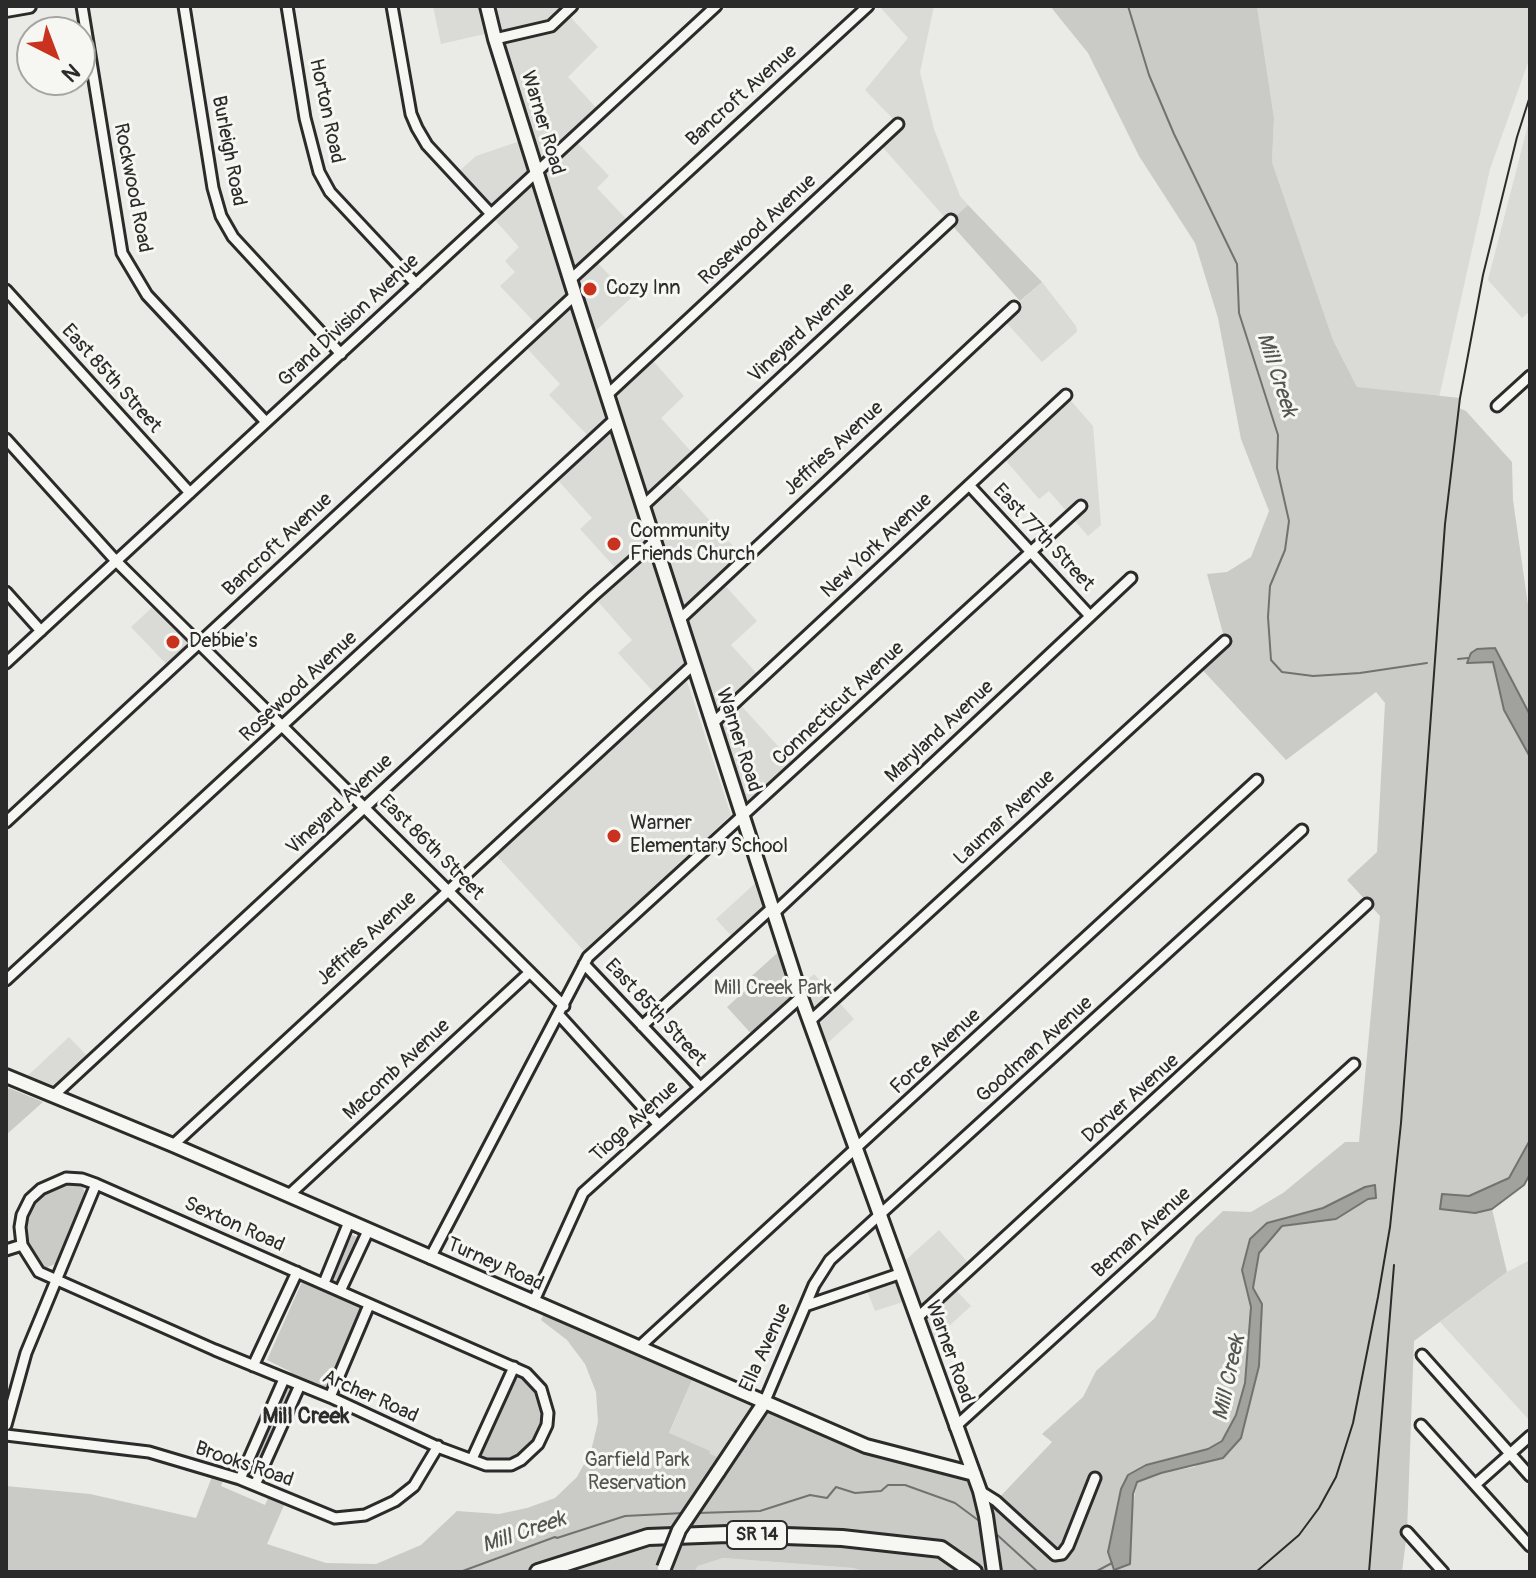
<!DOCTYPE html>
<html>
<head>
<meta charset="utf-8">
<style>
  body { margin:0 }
  #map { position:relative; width:1536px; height:1578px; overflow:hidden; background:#eaeae6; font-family:Pangolin,sans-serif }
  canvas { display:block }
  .frame { position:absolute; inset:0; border:8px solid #2b2b2b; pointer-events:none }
  .north { position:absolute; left:16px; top:16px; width:80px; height:80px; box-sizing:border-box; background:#f6f6f2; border:2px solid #a5a5a2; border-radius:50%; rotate:138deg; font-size:22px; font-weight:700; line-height:32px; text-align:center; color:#2b2b2b }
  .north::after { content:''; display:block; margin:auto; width:28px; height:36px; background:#c8321e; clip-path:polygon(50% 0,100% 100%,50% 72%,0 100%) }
</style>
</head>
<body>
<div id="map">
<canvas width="1536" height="1578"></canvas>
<div class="frame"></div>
<div class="north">N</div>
</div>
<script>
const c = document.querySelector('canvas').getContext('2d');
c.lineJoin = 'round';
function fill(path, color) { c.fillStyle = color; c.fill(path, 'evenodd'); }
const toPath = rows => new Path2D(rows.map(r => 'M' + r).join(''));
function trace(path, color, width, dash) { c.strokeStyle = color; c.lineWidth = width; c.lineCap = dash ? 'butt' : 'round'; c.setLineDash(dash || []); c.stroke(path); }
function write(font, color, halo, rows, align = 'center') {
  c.font = font + ' Pangolin,sans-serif'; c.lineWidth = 6; c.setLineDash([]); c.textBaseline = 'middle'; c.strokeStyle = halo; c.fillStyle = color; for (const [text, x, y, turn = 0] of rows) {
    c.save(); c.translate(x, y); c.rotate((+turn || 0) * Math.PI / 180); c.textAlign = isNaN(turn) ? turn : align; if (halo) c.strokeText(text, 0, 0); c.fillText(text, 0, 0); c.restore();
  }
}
const built = toPath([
  [433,6,567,6,566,12,598,47,568,77,600,112,573,138,609,176,597,188,630,223,593,258,631,298,589,337,607,394,649,356,684,396,661,418,696,457,672,479,744,558,721,581,757,621,731,645,761,678,737,701,797,767,742,818,694,666,658,697,618,653,632,640,593,596,619,572,580,529,592,518,554,476,592,440,549,395,560,384,522,343,539,327,500,286,515,272,505,261,519,247,455,175,476,156,526,139,493,32,441,44],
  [879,6,934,6,920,72,934,129,960,196,968,205,949,222,878,142,898,124,865,90,908,38],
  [1257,6,1530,6,1530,57,1490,169,1438,402,1357,387,1333,340,1272,162,1274,118],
  [1530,117,1530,311,1522,318,1488,280],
  [1042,282,1076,326,1077,332,1042,362,1002,318],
  [1066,395,1093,426,1101,525,1088,536,1049,491,1039,499,1001,455],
  [158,602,199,643,171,669,131,627],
  [687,681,731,815,584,951,497,856],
  [762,877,773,907,736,941,716,919],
  [814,974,854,1019,820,1050,798,988],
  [69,1037,91,1060,53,1096,21,1082],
  [939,1230,972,1267,952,1286,971,1306,927,1346,909,1300,875,1311,865,1286,899,1274,897,1268],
  [1530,1260,1530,1421,1440,1322,1507,1272],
  [695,1373,764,1403,725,1461,669,1434],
  [723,1558,853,1568,866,1572,695,1572,698,1566]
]);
const green = toPath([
  [1050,6,1257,6,1274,118,1272,162,1333,340,1357,387,1460,398,1459,408,1466,411,1512,462,1513,500,1530,619,1530,715,1500,657,1467,663,1493,662,1504,710,1530,757,1530,1140,1509,1178,1469,1196,1442,1195,1475,1213,1492,1209,1507,1272,1414,1341,1407,1532,1402,1572,866,1572,853,1568,723,1558,698,1566,694,1572,6,1572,6,1486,90,1494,196,1518,213,1474,224,1478,221,1486,265,1505,269,1496,285,1503,267,1544,326,1563,376,1564,421,1545,457,1511,499,1514,527,1508,555,1498,577,1477,591,1451,598,1422,596,1392,585,1364,567,1340,541,1320,546,1309,695,1373,669,1433,710,1451,709,1453,725,1461,764,1403,866,1446,974,1474,980,1491,996,1501,1052,1442,1042,1434,1083,1397,1096,1371,1155,1318,1196,1237,1223,1211,1251,1212,1283,1193,1345,1142,1359,1142,1380,916,1347,880,1377,852,1385,703,1376,692,1286,760,1198,665,1225,641,1207,574,1227,572,1251,557,1269,511,1241,439,1218,318,1195,243,1139,156,1088,53],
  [1365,1187,1368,1199,1336,1219,1282,1226,1259,1253,1253,1288,1262,1320,1259,1366,1241,1438,1194,1467,1161,1473,1137,1482,1132,1509,1128,1475,1146,1464,1208,1449,1222,1441,1236,1415,1245,1383,1251,1307,1242,1270,1267,1223,1323,1208],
  [968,205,1042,282,1020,301,949,222],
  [785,946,801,997,755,1038,727,1007,748,988,744,983],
  [9,1088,43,1102,6,1135,6,1091],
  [68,1183,82,1185,86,1196,55,1264,46,1268,38,1262,28,1247,26,1223,34,1203,40,1197,57,1185],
  [352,1235,360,1238,335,1295,363,1307,325,1391,301,1381,256,1481,245,1476,291,1372,267,1360,302,1282,327,1292],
  [517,1376,526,1379,532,1386,541,1403,542,1415,539,1434,519,1456,508,1460,489,1461,484,1459,481,1452,511,1382]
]);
const water = toPath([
  [1495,648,1530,715,1530,757,1504,710,1493,662,1467,663,1471,653,1477,649,1495,648],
  [1530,1140,1530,1174,1524,1185,1492,1209,1475,1213,1440,1209,1442,1194,1469,1196,1509,1178,1530,1140],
  [1375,1185,1376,1198,1368,1199,1336,1219,1282,1226,1259,1253,1253,1288,1262,1304,1259,1366,1241,1438,1223,1458,1161,1473,1137,1482,1133,1494,1130,1564,1114,1570,1108,1552,1121,1489,1128,1475,1146,1465,1208,1449,1222,1441,1236,1415,1245,1383,1251,1307,1242,1270,1250,1239,1267,1223,1323,1208,1365,1187,1375,1185]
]);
const stream = toPath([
  [1128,6,1149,75,1174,134,1237,264,1239,313,1278,435,1277,468,1289,521,1285,550,1270,586,1268,617,1271,660,1282,672,1313,676,1360,673,1427,663],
  [1458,659,1468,658],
  [698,1513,760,1511,810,1495,827,1498,836,1487,855,1493,881,1491,888,1485,905,1485,955,1503,982,1523],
  [994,1532,1038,1572],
  [460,1572,555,1537,557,1538,625,1516,684,1513],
  [1095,1572,1112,1563]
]);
const street = toPath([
  [82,6,122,253,147,295,266,422],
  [184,6,213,188,221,216,233,237,341,354],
  [287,6,305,118,319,172,330,192,416,284],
  [392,6,411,114,417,128,427,145,491,214],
  [495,39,551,26,572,6],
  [571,279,868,6],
  [6,290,190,493],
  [607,395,898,124],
  [1497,406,1530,376],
  [6,439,116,561,564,1006],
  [969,485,1090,616],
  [643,506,951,220],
  [6,592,41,631],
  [680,619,1014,307],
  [6,663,716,6],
  [712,724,1066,395],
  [6,822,575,295],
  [775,912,1131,578],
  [584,964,700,1087],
  [6,980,615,419],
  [559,1015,658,1124],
  [810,1021,1225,641],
  [642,1026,773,907],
  [53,1096,593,596,654,542],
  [173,1145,693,665],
  [66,1178,82,1179,96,1184,526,1373,541,1389,548,1413,547,1425,538,1444,521,1460,511,1465,486,1465,440,1448,330,1397,215,1350,39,1272,22,1245,20,1227,22,1215,30,1199,41,1189,66,1178],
  [289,1195,530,972],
  [6,1250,22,1245],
  [430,1258,588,957,1081,506],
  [324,1283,349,1222],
  [340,1291,368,1231],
  [533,1303,583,1193,801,997],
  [805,1306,899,1274],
  [917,1318,1367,904],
  [638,1348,1257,780],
  [1422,1355,1530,1476],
  [253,1366,297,1272],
  [330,1397,369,1305],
  [764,1403,814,1285,830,1260,1302,830],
  [6,1425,26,1353,96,1184],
  [1421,1425,1530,1546],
  [955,1427,1354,1064],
  [6,1435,149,1452,240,1479,335,1518,365,1515,395,1501,414,1486,438,1446],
  [472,1459,514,1367],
  [240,1479,284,1379],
  [255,1485,300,1385],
  [1475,1485,1530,1436],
  [980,1491,996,1501,1055,1555,1062,1554,1068,1546,1095,1478],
  [1407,1532,1443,1572]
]);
const secondary = toPath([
  [487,6,495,39,575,295,801,997,980,1491,986,1516,994,1572],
  [6,10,29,6],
  [6,1076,173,1145,866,1446,974,1474],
  [718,1472,764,1403]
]);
const primary = toPath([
  [538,1572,648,1537,728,1534,842,1538,941,1549,974,1572]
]);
const rail = toPath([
  [1256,1572,1299,1535,1319,1508,1336,1477,1353,1423,1378,1297,1390,1227,1401,1123,1445,524,1460,398,1483,275,1517,137,1530,96],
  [1369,1572,1394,1265]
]);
const secondaryBridge = toPath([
  [664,1568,679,1530,718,1472]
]);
const markers = [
  [590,289,8,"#c8321e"],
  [614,544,8,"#c8321e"],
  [173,642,8,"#c8321e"],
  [614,836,8,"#c8321e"]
];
const shields = [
  [757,1535,60]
];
const shieldNames = [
  ["SR 14",757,1535]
];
const streetNames = [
  ["Bancroft Avenue",742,96,-42],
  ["Horton Road",326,111,78],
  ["Warner Road",542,123,73],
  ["Burleigh Road",228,151,79],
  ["Rockwood Road",132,188,79],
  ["Rosewood Avenue",758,230,-43],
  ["Grand Division Avenue",349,321,-43],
  ["Vineyard Avenue",802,333,-43],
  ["East 85th Street",111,379,48],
  ["Jeffries Avenue",834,449,-43],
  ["East 77th Street",1043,538,47],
  ["Bancroft Avenue",278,545,-43],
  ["New York Avenue",877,546,-43],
  ["Rosewood Avenue",299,687,-43],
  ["Connecticut Avenue",839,704,-43],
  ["Maryland Avenue",940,732,-43],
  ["Warner Road",738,740,72],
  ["Vineyard Avenue",340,805,-43],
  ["Laumar Avenue",1005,818,-43],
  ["East 86th Street",431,848,45],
  ["Jeffries Avenue",367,939,-43],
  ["East 85th Street",655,1013,47],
  ["Goodman Avenue",1035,1050,-42],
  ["Force Avenue",936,1052,-43],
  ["Macomb Avenue",397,1070,-43],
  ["Dorver Avenue",1131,1099,-42],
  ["Tioga Avenue",635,1122,-42],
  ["Sexton Road",234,1225,24],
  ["Beman Avenue",1142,1233,-42],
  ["Turney Road",495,1265,24],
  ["Ella Avenue",766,1348,-65],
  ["Warner Road",949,1352,70],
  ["Archer Road",370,1397,24],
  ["Brooks Road",244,1465,19]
];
const poiNames = [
  ["Cozy Inn",606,289],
  ["Community",630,532],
  ["Friends Church",630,555],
  ["Debbie's",189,642],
  ["Warner",630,824],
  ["Elementary School",630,847]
];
const parkNames = [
  ["Mill Creek Park",773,989],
  ["Garfield Park",637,1461],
  ["Reservation",637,1484]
];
const waterNames = [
  ["Mill Creek",1276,375,72],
  ["Mill Creek",1230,1378,-78],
  ["Mill Creek",524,1533,-19]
];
const neighbourhoodNames = [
  ["Mill Creek",306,1417]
];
fill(built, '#dadad6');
fill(green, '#cacac7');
fill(water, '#a1a19e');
trace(water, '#727270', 2);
trace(stream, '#727270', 2);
trace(street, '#2b2b2b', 15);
trace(secondary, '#2b2b2b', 18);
trace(primary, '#2b2b2b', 20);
trace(street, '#f6f6f2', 9);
trace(secondary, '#f6f6f2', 12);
trace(primary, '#f6f6f2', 14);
trace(rail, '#2b2b2b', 2);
trace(secondaryBridge, '#2b2b2b', 18, []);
trace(secondaryBridge, '#f6f6f2', 12);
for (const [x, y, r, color] of markers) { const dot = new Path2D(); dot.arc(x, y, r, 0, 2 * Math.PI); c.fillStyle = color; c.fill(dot); trace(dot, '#f6f6f2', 3); }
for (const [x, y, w] of shields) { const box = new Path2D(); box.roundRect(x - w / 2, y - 14, w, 28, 6); c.fillStyle = '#f6f6f2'; c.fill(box); trace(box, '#2b2b2b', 2); }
write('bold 18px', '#2b2b2b', null, shieldNames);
write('20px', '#2b2b2b', '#f6f6f2', streetNames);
write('20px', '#2b2b2b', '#f6f6f2', poiNames, 'left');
write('20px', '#535352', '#f6f6f2', parkNames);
write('italic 22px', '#545453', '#f6f6f2', waterNames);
write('bold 22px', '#2b2b2b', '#f6f6f2', neighbourhoodNames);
</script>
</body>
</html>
